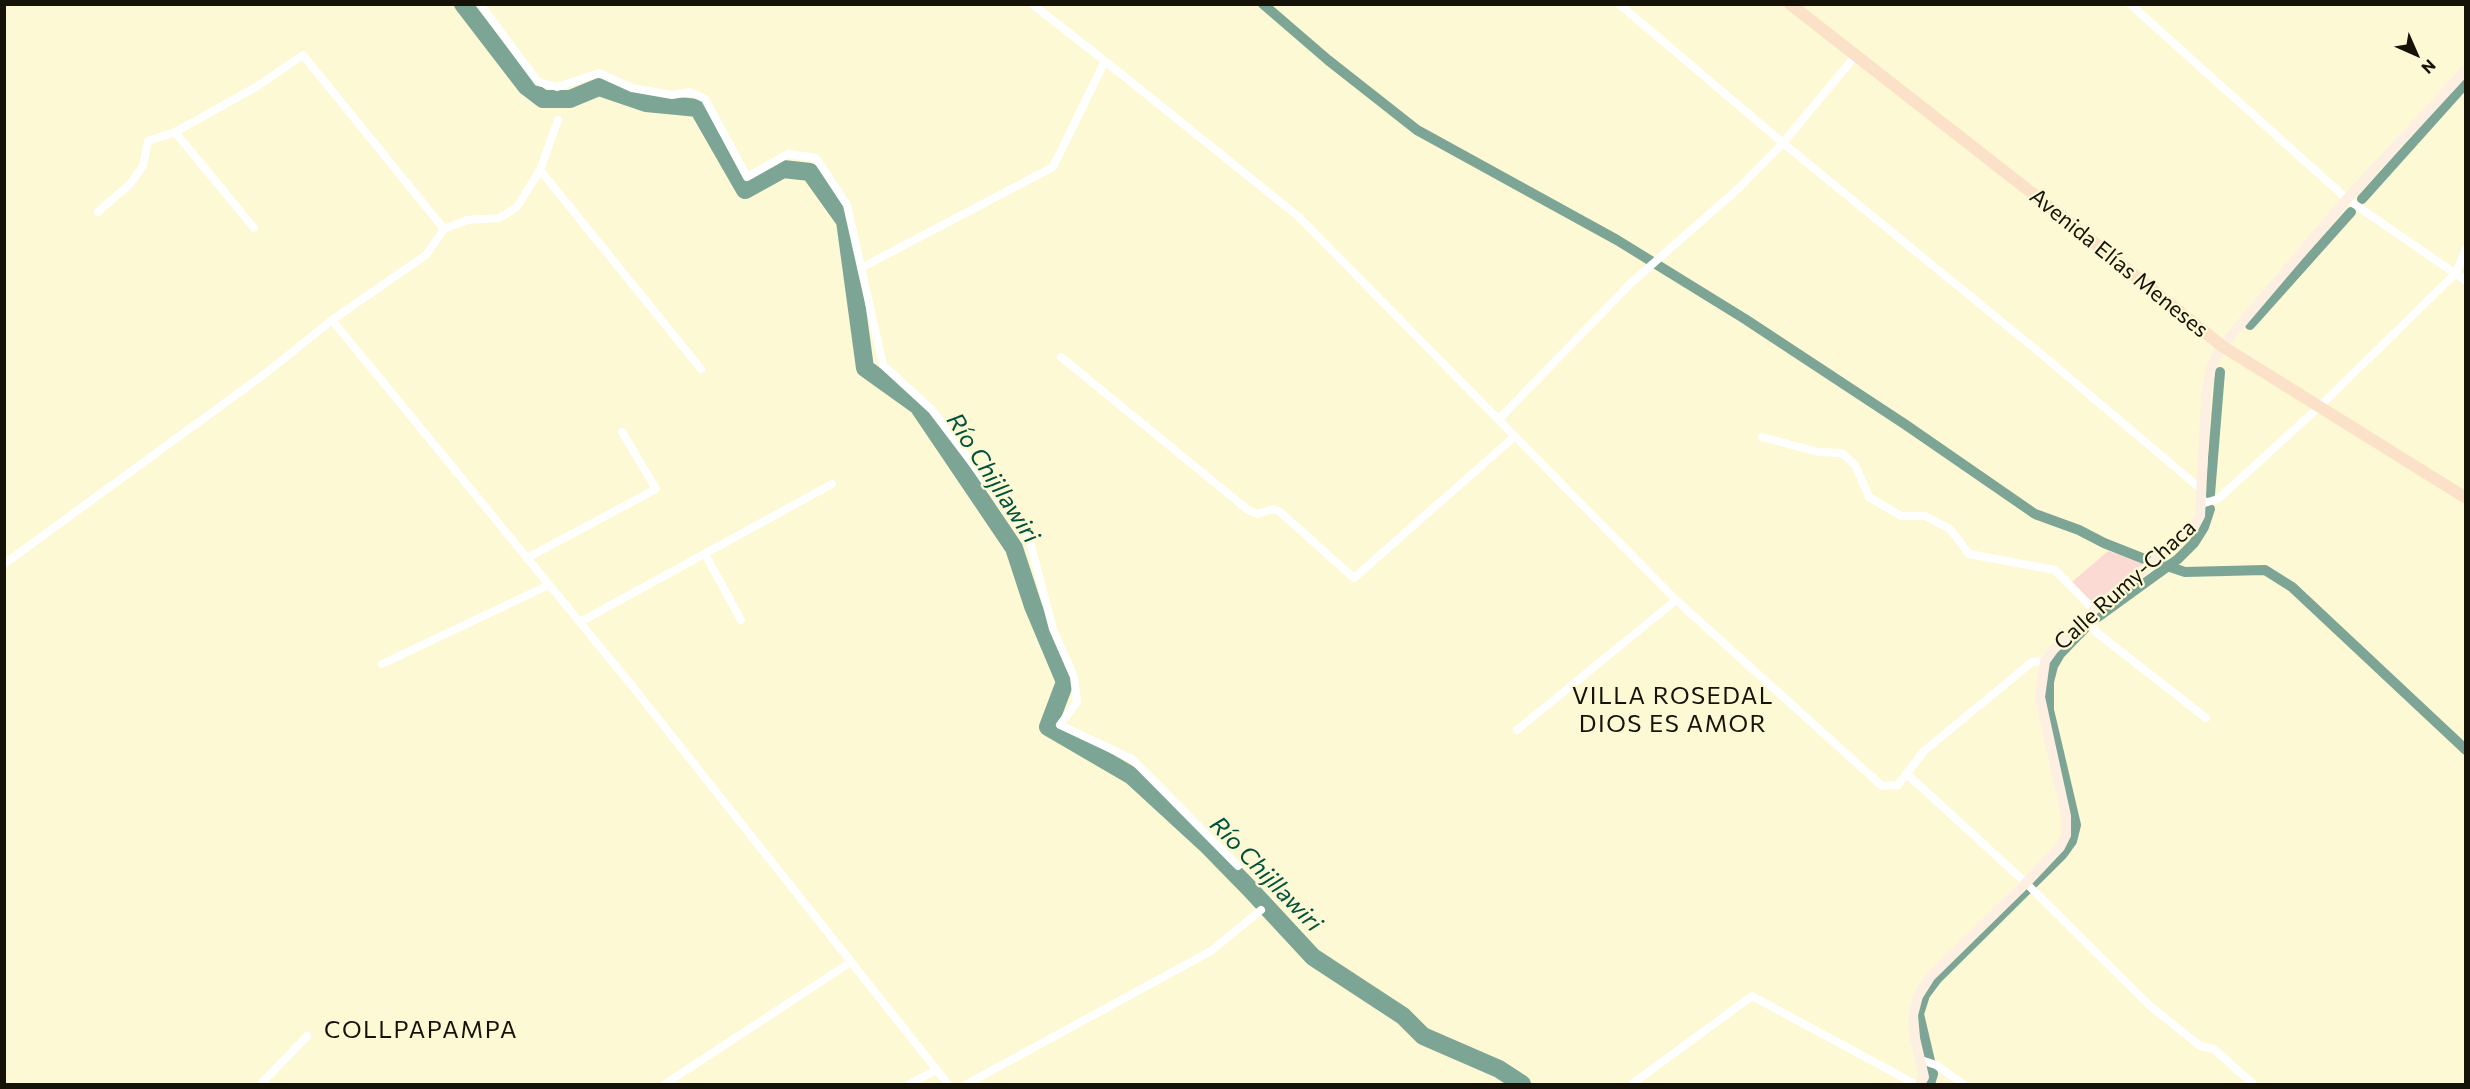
<!DOCTYPE html>
<html>
<head>
<meta charset="utf-8">
<style>
  body { margin:0 }
  #map { position:relative; width:2470px; height:1089px; overflow:hidden; background:#fdf9d5; font-family:Commissioner,sans-serif }
  canvas { display:block }
  .frame { position:absolute; inset:0; border:6px solid #151307; pointer-events:none }
  .north { position:absolute; left:2386px; top:24px; width:60px; height:60px; -webkit-text-stroke:4px #fdf9d5; paint-order:stroke; rotate:135deg; font-size:16px; font-weight:700; line-height:24px; text-align:center; color:#151307 }
  .north::after { content:''; display:block; margin:auto; width:21px; height:27px; background:#151307; clip-path:polygon(50% 0,100% 100%,50% 72%,0 100%) }
</style>
</head>
<body>
<div id="map">
<canvas width="2470" height="1089"></canvas>
<div class="frame"></div>
<div class="north">N</div>
</div>
<script>
const c = document.querySelector('canvas').getContext('2d');
c.lineJoin = 'round';
function fill(path, color) { c.fillStyle = color; c.fill(path, 'evenodd'); }
const toPath = rows => new Path2D(rows.map(r => 'M' + r).join(''));
function trace(path, color, width, dash) { c.strokeStyle = color; c.lineWidth = width; c.lineCap = dash ? 'butt' : 'round'; c.setLineDash(dash || []); c.stroke(path); }
function write(font, color, halo, rows, align = 'center') {
  c.font = font + ' Commissioner,sans-serif'; c.lineWidth = 4.5; c.setLineDash([]); c.textBaseline = 'middle'; c.strokeStyle = halo; c.fillStyle = color; for (const [text, x, y, turn = 0] of rows) {
    c.save(); c.translate(x, y); c.rotate((+turn || 0) * Math.PI / 180); c.textAlign = isNaN(turn) ? turn : align; if (halo) c.strokeText(text, 0, 0); c.fillText(text, 0, 0); c.restore();
  }
}
const green = toPath([
  [2108,551,2144,563,2094,604,2072,582]
]);
const canal = toPath([
  [1263,4,1328,60,1417,130,1617,240,1745,319,1906,425,2035,514,2079,530,2104,543,2147,560],
  [2362,199,2466,83],
  [2250,325,2351,212],
  [2210,494,2220,372],
  [2161,564,2185,572,2265,570,2292,587,2466,750],
  [2098,617,2178,559,2194,543,2204,527,2210,509],
  [1930,1084,1933,1074,1919,1014,1925,995,1937,979,2062,855,2072,841,2076,825,2049,710,2049,682,2053,666,2060,654,2085,628]
]);
const river = toPath([
  [463,4,526,86,543,99,570,99,599,87,646,103,698,108,745,190,783,169,810,172,845,221,865,368,918,406,1014,548,1033,606,1065,682,1048,727,1132,776,1206,844,1249,888,1313,957,1403,1016,1423,1036,1499,1069,1522,1084]
]);
const street = toPath([
  [480,4,538,82,557,87,599,73,632,88,672,95,690,92,705,99,747,177,788,154,816,158,847,205,883,365,932,410,1029,538,1053,629,1074,677,1077,702,1060,725,1132,759,1238,866],
  [1032,4,1105,61,1299,217,1676,600,1882,786,1898,785,1924,751,2032,662,2045,661],
  [1619,4,1783,143,2040,353,2202,490],
  [2130,4,2347,199,2466,281],
  [175,132,254,228],
  [540,170,701,369],
  [98,212,130,184,143,166,148,141,175,132,256,87,303,55,444,229],
  [861,268,1053,167,1105,61],
  [332,320,633,687,948,1084],
  [1061,357,1248,510,1258,514,1273,509,1279,511,1354,578,1515,436],
  [1499,419,1631,283,1740,187,1783,143,1855,56],
  [1762,437,1818,452,1842,453,1855,465,1869,497,1901,516,1925,516,1950,529,1969,554,2055,570,2094,610],
  [2201,504,2218,499,2320,406,2456,273,2466,249],
  [705,554,741,620],
  [527,558,656,489,622,432],
  [4,564,266,373,332,320,426,255,444,229,467,220,499,218,517,207,540,170,558,120],
  [2087,617,2096,632,2206,718],
  [580,622,832,484],
  [382,664,549,585],
  [1517,730,1676,600],
  [1907,774,2026,883,2149,1005,2200,1046,2214,1049,2253,1084],
  [1921,1060,1936,1065,1963,1084],
  [261,1084,307,1036],
  [665,1084,851,962],
  [910,1084,936,1070],
  [967,1084,1211,951,1261,910],
  [1632,1084,1752,996,1915,1084]
]);
const secondary = toPath([
  [1920,1084,1924,1077,1915,1038,1913,1015,1918,996,1930,977,2026,883,2060,847,2066,835,2066,816,2040,697,2045,661,2053,650,2094,610,2193,529,2200,516,2206,396,2211,367,2222,346,2347,199,2466,70]
]);
const primary = toPath([
  [1790,4,2055,211,2222,346,2466,498]
]);
const streetNames = [
  ["Avenida Elías Meneses",2119,263,39],
  ["Calle Rumy-Chaca",2125,585,-42]
];
const waterNames = [
  ["Río Chijllawiri",993,478,57],
  ["Río Chijllawiri",1266,874,46]
];
const neighbourhoodNames = [
  ["VILLA ROSEDAL",1673,696],
  ["DIOS ES AMOR",1673,724],
  ["COLLPAPAMPA",421,1030]
];
fill(green, '#fbdad3');
trace(canal, '#7da595', 10);
trace(river, '#7da595', 18);
trace(street, '#fff', 8);
trace(secondary, '#fdf0e3', 10);
trace(primary, '#fbe1c7', 12);
write('22px', '#151307', '#fdf9d5', streetNames);
write('italic 24px', '#00523e', '#fdf9d5', waterNames);
c.letterSpacing = '1.5px';
write('24px', '#151307', '#fdf9d5', neighbourhoodNames);
c.letterSpacing = '0px';
</script>
</body>
</html>
